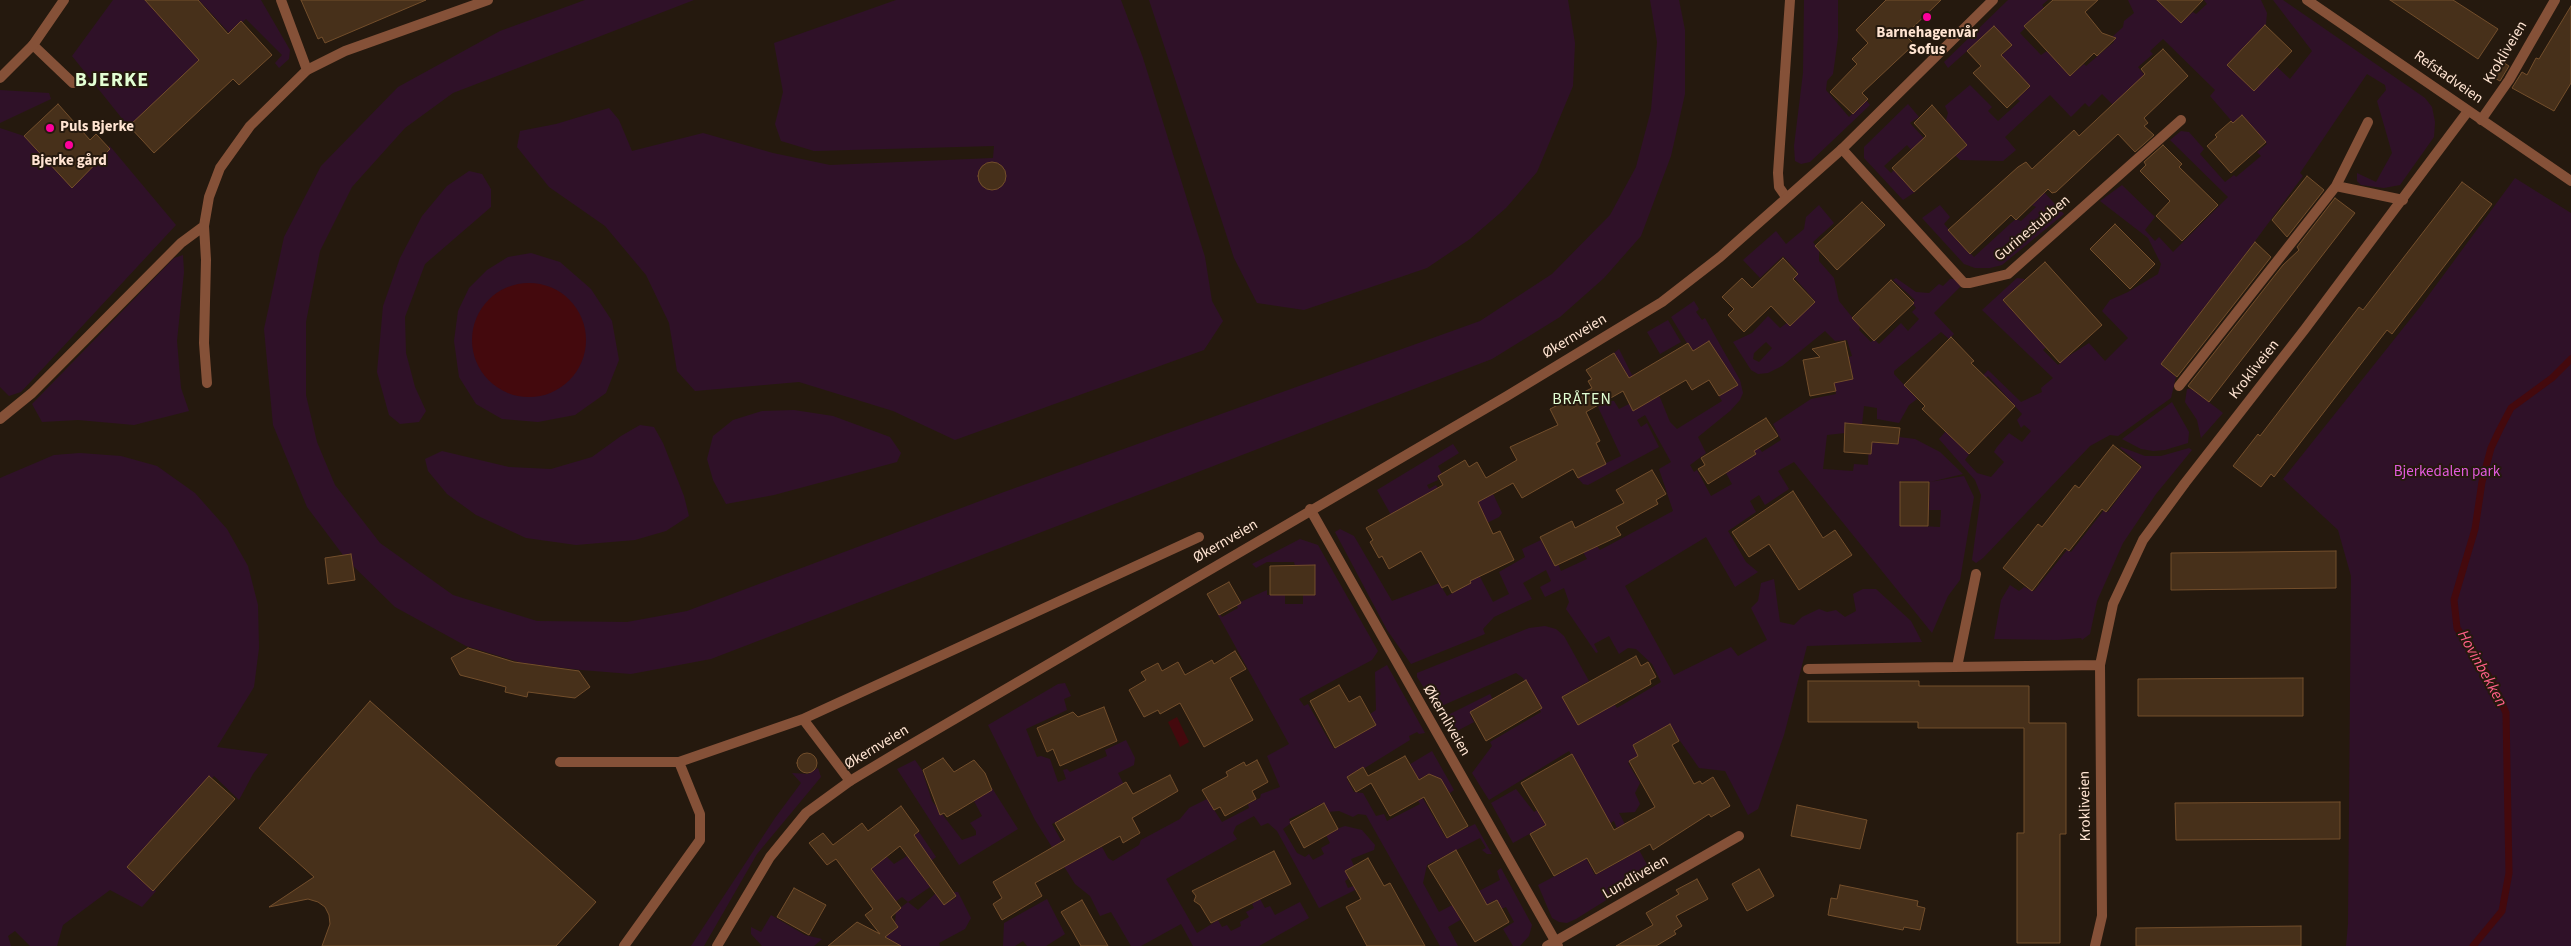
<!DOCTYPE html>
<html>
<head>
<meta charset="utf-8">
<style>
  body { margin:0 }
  canvas { display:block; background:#25190e }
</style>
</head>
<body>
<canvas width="2571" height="946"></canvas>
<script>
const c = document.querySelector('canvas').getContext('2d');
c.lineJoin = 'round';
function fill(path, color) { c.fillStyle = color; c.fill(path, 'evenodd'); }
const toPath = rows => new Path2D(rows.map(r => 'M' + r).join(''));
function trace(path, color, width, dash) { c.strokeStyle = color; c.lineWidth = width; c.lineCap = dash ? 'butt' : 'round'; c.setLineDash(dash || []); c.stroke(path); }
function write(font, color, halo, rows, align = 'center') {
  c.font = font + ' "Source Sans 3",sans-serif'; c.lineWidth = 4; c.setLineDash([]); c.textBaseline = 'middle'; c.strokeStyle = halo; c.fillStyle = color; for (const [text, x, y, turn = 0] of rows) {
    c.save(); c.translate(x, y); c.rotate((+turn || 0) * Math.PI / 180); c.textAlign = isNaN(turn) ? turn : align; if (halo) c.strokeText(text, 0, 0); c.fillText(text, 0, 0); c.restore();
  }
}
const green = toPath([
  [113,0,149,0,203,63,132,131,72,56],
  [199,0,261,0,290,50,289,59,279,68,275,63,282,55,246,19,230,34],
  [585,0,694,0,453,93,405,128,352,187,320,251,306,322,306,395,317,442,335,485,380,543,453,595,537,621,627,622,687,611,1004,492,1480,321,1552,274,1610,215,1636,167,1651,110,1657,42,1650,0,1679,0,1685,30,1685,94,1671,156,1641,236,1604,278,1560,317,1492,359,711,659,631,674,581,670,522,663,466,646,395,607,346,559,307,507,273,425,264,329,284,237,321,166,398,87,500,31],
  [896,0,1121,0,1143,58,1205,257,1212,301,1223,321,1204,350,955,440,893,411,799,382,695,391,677,371,669,323,646,275,605,226,549,187,517,147,520,131,556,124,609,108,619,120,632,151,703,133,773,153,830,165,993,158,994,146,814,151,781,141,775,124,783,92,774,43],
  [1149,0,1568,0,1575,43,1573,86,1537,172,1506,208,1470,239,1427,268,1304,310,1257,303,1234,258],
  [1804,0,1838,0,1838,38,1833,74,1827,81,1826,90,1849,117,1866,100,1870,105,1810,162,1801,164,1795,161,1794,146,1803,73],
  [2008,0,2048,0,2042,5,2045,9,2020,33,2041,55,2047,51,2070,76,2084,64,2086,66,2114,42,2111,38,2123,27,2124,21,2134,13,2128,0,2159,0,2181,23,2193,12,2196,14,2207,4,2204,0,2261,0,2267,13,2266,24,2227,65,2253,89,2276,66,2290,79,2312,51,2273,0,2283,0,2425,98,2432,107,2435,122,2434,137,2400,185,2384,188,2361,185,2357,181,2357,173,2376,182,2392,153,2377,101,2386,90,2385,85,2367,74,2300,173,2303,176,2163,366,2176,377,2171,398,2118,436,2110,435,2090,446,1983,558,1976,563,1972,560,1981,495,1975,480,1939,439,1946,431,1970,453,1965,460,1977,473,1991,477,2004,462,1994,452,1997,447,2009,433,2022,442,2031,431,2024,425,2021,428,2017,420,2022,414,1988,376,1978,384,1977,382,1988,370,2021,402,2042,392,2041,388,2053,378,1982,310,2017,278,2025,279,2003,301,2047,346,2043,350,2058,365,2067,357,2089,343,2105,361,2128,338,2102,311,2110,300,2128,292,2158,274,2161,264,2148,238,2100,201,2122,185,2155,217,2145,230,2155,241,2159,237,2173,252,2228,197,2170,140,2181,131,2189,132,2204,149,2200,154,2225,182,2234,175,2236,177,2261,156,2257,152,2267,144,2245,118,2235,125,2210,96,2215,90,2163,39,2150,51,2153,54,2138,67,2146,77,2114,106,2102,94,2089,107,2085,103,2071,117,2050,95,2005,137,2016,150,2003,161,1960,160,1955,155,1967,145,1960,137,1948,146,1915,147,1911,150,1907,145,1884,166,1891,173,1895,169,1915,192,1903,200,1864,158,1864,147,1908,104,1919,117,1910,123,1931,146,1951,126,1946,120,1948,113,1945,106,1970,85,1992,107,1988,111,1998,121,2020,101,2017,99,2030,87,2001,56,2012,46,1994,27,1948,68,1944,62],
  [0,90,49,93,51,99,0,123],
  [0,128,24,136,72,186,109,150,109,145,176,225,21,392,9,396,0,387],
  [469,171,482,174,491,189,491,207,425,264,405,317,406,353,415,387,426,411,419,422,400,424,389,415,377,372,383,306,400,258,422,216,447,186],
  [2515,178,2571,213,2571,946,2346,946,2348,924,2351,576,2338,530,2283,479,2420,307],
  [2034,181,2064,214,2002,265,1990,268,1975,268,1964,264,1922,218,1940,205,1950,217,1944,224,1974,257,2011,223,2016,219,2021,221,2036,207,2032,205,2038,200,2023,185],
  [1819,205,1834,223,1813,242,1819,250,1819,261,1834,278,1839,301,1860,327,1859,330,1871,342,1874,339,1879,344,1901,323,1908,331,1919,319,1912,312,1916,308,1912,303,1915,300,1893,280,1896,278,1916,292,1929,293,1939,284,1943,286,1950,279,1955,279,1961,286,1934,313,1954,334,1949,339,1941,332,1894,371,1894,374,1917,399,1909,405,1899,423,1877,419,1877,408,1864,406,1862,425,1845,433,1827,435,1823,469,1853,471,1854,464,1868,465,1869,442,1899,444,1899,437,1915,439,1940,452,1963,474,1930,482,1964,476,1974,497,1960,580,1948,596,1932,633,1794,462,1778,471,1789,489,1765,505,1759,495,1750,501,1756,512,1728,531,1746,562,1758,572,1735,587,1706,537,1625,586,1674,675,1731,647,1738,656,1767,640,1751,608,1758,601,1761,583,1774,579,1780,622,1794,625,1802,617,1819,609,1827,612,1836,610,1845,617,1856,611,1853,594,1863,589,1876,589,1911,621,1922,642,1807,646,1784,735,1758,809,1748,815,1725,771,1699,768,1669,725,1633,745,1639,756,1628,763,1640,783,1635,793,1640,804,1635,812,1619,813,1651,872,1576,919,1567,923,1559,922,1552,918,1538,885,1574,866,1581,849,1595,875,1628,857,1614,821,1573,844,1549,823,1513,843,1491,803,1516,789,1534,812,1561,795,1585,776,1569,751,1489,800,1472,773,1492,746,1490,742,1541,712,1523,678,1516,673,1437,708,1417,677,1417,673,1529,628,1545,626,1556,629,1564,636,1589,681,1563,696,1578,723,1612,701,1617,708,1661,682,1652,664,1636,649,1628,648,1619,654,1609,636,1594,644,1598,652,1596,653,1566,609,1569,602,1564,588,1545,597,1540,587,1551,581,1546,570,1523,583,1532,599,1494,617,1483,629,1485,634,1411,664,1387,630,1335,532,1340,529,1354,536,1392,601,1439,583,1447,596,1469,584,1472,575,1466,550,1493,602,1509,594,1499,572,1525,557,1522,549,1541,540,1554,565,1558,564,1561,571,1587,559,1583,552,1592,539,1600,550,1673,511,1659,469,1671,462,1645,415,1637,420,1641,427,1647,423,1659,447,1588,485,1583,484,1577,477,1621,456,1598,407,1608,401,1614,401,1619,409,1637,400,1614,353,1619,349,1632,375,1641,372,1659,395,1670,422,1677,429,1722,401,1671,317,1694,301,1699,309,1696,312,1702,320,1705,318,1740,380,1743,393,1740,400,1730,411,1698,437,1706,453,1690,465,1694,472,1697,470,1711,496,1732,484,1726,473,1755,455,1753,451,1759,448,1762,452,1781,440,1773,424,1811,399,1836,394,1834,382,1853,378,1849,357,1852,356,1847,340,1835,341,1825,331,1782,366,1768,373,1758,374,1751,370,1733,342,1752,333,1768,316,1780,328,1788,322,1790,324,1815,301,1792,275,1797,271,1783,256,1760,278,1743,260,1776,231,1786,244,1804,229,1806,217],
  [1766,342,1772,348,1759,362,1753,359,1754,353],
  [1901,481,1930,482,1929,510,1941,510,1940,527,1899,525],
  [531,253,560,262,591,289,612,321,619,360,606,393,575,415,538,422,502,419,476,404,459,377,454,341,458,311,469,288,487,270,508,257],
  [183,255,184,272,177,341,181,388,189,411,134,425,78,420,42,422,32,404,174,258],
  [1668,320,1681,342,1660,354,1647,332],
  [2187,389,2192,389,2223,413,2201,438,2197,420,2185,402],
  [2172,402,2189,432,2188,443,2165,450,2153,451,2141,449,2122,439],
  [794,410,833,416,890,437,901,453,897,462,774,495,726,504,713,480,707,459,713,436,733,420,762,411],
  [640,425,654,427,663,443,684,496,689,516,666,531,635,540,576,545,526,538,476,515,447,494,428,471,425,459,442,451,509,467,551,469,592,457,621,436],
  [1453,444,1459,453,1438,466,1442,474,1437,477,1438,480,1427,485,1429,489,1436,485,1449,507,1488,483,1502,513,1499,517,1453,540,1399,529,1377,490],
  [2121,447,2145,456,2161,456,2189,448,2192,450,2156,494,2123,543,2097,601,2090,634,2082,640,2081,638,2057,640,1994,639,2001,600,2010,585,2019,591,2024,587,2034,591,2067,550,2071,552,2104,510,2108,512,2142,466,2120,448],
  [80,453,121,456,157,466,195,493,227,529,248,566,258,605,259,648,254,687,217,747,268,754,253,774,239,800,214,776,131,868,156,891,142,907,110,890,63,925,57,946,30,946,15,931,8,936,11,946,0,946,0,478,54,455],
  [1300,539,1318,545,1378,651,1372,660,1299,699,1304,706,1308,704,1334,749,1376,725,1370,714,1376,710,1375,672,1387,665,1425,733,1419,734,1417,732,1409,736,1410,740,1347,779,1354,792,1363,793,1376,816,1384,814,1387,821,1420,804,1417,799,1422,797,1446,838,1475,824,1492,854,1487,854,1482,850,1486,848,1480,838,1427,865,1423,883,1439,912,1500,880,1497,871,1501,868,1532,925,1529,936,1520,946,1513,946,1503,929,1514,922,1506,907,1501,909,1495,900,1448,927,1458,946,1440,946,1366,815,1358,814,1353,817,1339,811,1327,812,1323,803,1289,819,1291,823,1283,829,1297,853,1305,857,1309,854,1313,860,1324,854,1321,848,1330,843,1325,833,1345,826,1362,830,1375,845,1374,850,1351,859,1354,866,1345,870,1349,878,1345,881,1348,888,1356,885,1359,888,1319,908,1277,831,1268,823,1261,826,1254,816,1236,826,1233,833,1237,839,1166,879,1197,933,1218,920,1222,927,1227,925,1231,931,1241,926,1240,922,1249,917,1246,912,1254,908,1252,904,1260,899,1265,908,1270,906,1275,915,1300,902,1309,918,1259,946,1193,946,1181,924,1141,946,1131,946,1111,912,1100,916,1090,896,1075,884,1035,820,988,725,1058,684,1065,683,1071,696,1064,699,1067,710,1026,729,1037,757,1041,756,1050,759,1058,782,1066,779,1063,770,1067,769,1070,772,1107,756,1105,750,1126,740,1135,758,1134,765,1118,773,1124,785,1052,824,1073,862,1102,847,1108,858,1113,861,1139,845,1141,840,1180,819,1189,808,1207,799,1222,822,1249,808,1248,804,1260,798,1261,794,1280,787,1267,756,1289,744,1218,615,1220,614,1222,617,1238,608,1236,604,1267,590,1267,595,1285,595,1285,604,1303,604,1303,595,1294,562,1267,562,1256,568,1252,564],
  [1490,694,1494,702,1470,715,1474,722,1457,731,1452,731,1444,717],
  [1432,751,1454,790,1450,793,1439,779,1428,774,1416,781,1407,766],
  [915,760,922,770,932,801,962,840,976,835,976,831,970,823,982,816,974,801,992,788,1018,829,959,865,897,769],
  [818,768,821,777,757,854,704,946,691,946,775,818,801,783,792,773,808,774],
  [919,832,936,857,919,871,927,881,940,872,939,881,908,902,918,910,936,893,946,903,956,898,954,892,958,892,971,918,965,929,939,943,940,946,894,946,886,936,895,923,896,911,908,902,902,897,891,905,881,883,870,866,885,855,894,864,910,854,903,845],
  [1047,899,1065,934,1046,946,1027,946,1023,941,1015,946,1003,946,1004,923],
  [771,915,805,935,822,939,814,946,762,946,751,934,751,927,761,932]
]);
const water = toPath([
  '472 340a57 57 0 1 1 114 0a57 57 0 1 1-114 0Z',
  [1177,717,1189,742,1180,747,1168,722]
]);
const stream = toPath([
  [2473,946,2502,911,2509,873,2506,713,2493,683,2457,628,2454,600,2475,529,2482,482,2491,448,2500,429,2511,408,2552,378,2571,359]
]);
const building = toPath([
  [145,0,198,0,228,34,241,21,272,55,239,85,233,79,154,153,129,126,199,60,145,0],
  [301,0,426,0,325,43,322,37,318,39,301,0],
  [1886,0,1941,0,1905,35,1913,43,1910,48,1862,93,1868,99,1853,114,1830,92,1857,64,1852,59,1868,43,1856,30,1886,0],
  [2053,0,2098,0,2085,12,2102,33,2116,38,2097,56,2094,53,2070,76,2024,26,2053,0],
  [2157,0,2203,0,2181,23,2157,0],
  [2390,0,2453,0,2498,29,2478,59,2390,0],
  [2571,6,2571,83,2554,111,2512,88,2522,72,2527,75,2536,58,2539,59,2571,6],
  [2265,25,2292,51,2254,91,2227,65,2265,25],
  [1994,26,2012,45,2001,55,2030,86,2007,108,1973,73,1981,66,1967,51,1994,26],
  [2163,49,2188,76,2144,118,2148,123,2144,126,2154,135,2135,152,2118,134,2056,192,2052,193,2048,189,2016,220,2011,215,1970,254,1948,230,2018,167,2026,162,2032,169,2074,130,2079,136,2145,74,2141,69,2163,49],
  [2498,59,2509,66,2500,81,2489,75,2498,59],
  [58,104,90,140,96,134,110,149,72,188,24,136,58,104],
  [1932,105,1967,145,1914,192,1892,168,1926,136,1914,123,1932,105],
  [2242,115,2266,142,2231,173,2207,146,2217,137,2215,135,2231,121,2233,123,2242,115],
  [2163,145,2182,164,2179,167,2218,205,2182,241,2156,216,2170,201,2140,171,2146,165,2144,162,2163,145],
  '978 176a14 14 0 1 1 28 0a14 14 0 1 1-28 0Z',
  [2307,176,2324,190,2287,237,2272,220,2307,176],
  [2462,182,2492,204,2392,334,2387,330,2274,477,2271,474,2261,487,2233,466,2258,434,2260,436,2359,307,2363,310,2462,182],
  [2335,198,2355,213,2209,402,2188,386,2283,265,2299,250,2297,247,2335,198],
  [1862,202,1885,225,1837,270,1815,246,1862,202],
  [2115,224,2155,264,2130,289,2090,249,2115,224],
  [2255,242,2271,257,2177,377,2161,364,2255,242],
  [1783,258,1798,274,1793,279,1815,302,1790,326,1771,306,1744,332,1728,315,1734,309,1722,297,1742,278,1752,288,1783,258],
  [2045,262,2102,325,2060,363,2003,300,2045,262],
  [1891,280,1914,303,1874,341,1852,318,1891,280],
  [1951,337,1974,361,1971,363,2015,406,1969,454,1922,409,1925,406,1904,385,1951,337],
  [1709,341,1738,385,1719,396,1709,380,1692,390,1686,380,1633,411,1623,391,1586,412,1600,441,1596,443,1606,464,1578,478,1573,469,1522,498,1513,483,1478,502,1493,534,1500,531,1514,560,1470,581,1471,583,1452,593,1448,585,1442,588,1421,551,1389,569,1382,556,1379,558,1370,542,1373,540,1366,528,1443,485,1438,476,1465,460,1469,467,1477,462,1486,478,1517,460,1510,447,1558,425,1550,409,1592,388,1588,381,1592,379,1586,370,1614,353,1629,378,1688,343,1693,351,1709,341],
  [1845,341,1853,379,1834,383,1836,391,1810,396,1803,360,1820,357,1812,349,1845,341],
  [1766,418,1778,436,1754,451,1756,454,1708,484,1698,469,1705,465,1701,458,1766,418],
  [1845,423,1900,428,1898,444,1872,442,1871,454,1844,452,1845,423],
  [2113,445,2141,467,2106,512,2102,509,2069,551,2065,548,2032,591,2003,568,2038,524,2042,527,2075,485,2079,488,2113,445],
  [1652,470,1666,494,1656,500,1658,504,1616,527,1621,535,1555,566,1540,537,1572,521,1575,528,1624,503,1616,490,1652,470],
  [1900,482,1929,482,1928,526,1900,526,1900,482],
  [1793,491,1823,538,1835,530,1852,555,1799,590,1769,544,1749,557,1732,532,1793,491],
  [2336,551,2336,588,2171,590,2171,553,2336,551],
  [351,554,355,580,328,584,325,558,351,554],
  [1315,565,1315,595,1270,595,1270,566,1315,565],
  [1229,582,1241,603,1219,615,1207,594,1229,582],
  [468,648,514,662,579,671,590,687,575,698,528,692,527,697,505,692,506,687,460,675,451,658,468,648],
  [1235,651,1246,669,1230,678,1253,720,1204,747,1180,703,1160,714,1158,710,1144,717,1129,690,1146,680,1141,672,1158,663,1162,671,1178,662,1185,675,1212,660,1214,664,1235,651],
  [1636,656,1641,666,1648,662,1656,677,1650,680,1651,684,1578,725,1562,697,1636,656],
  [2303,678,2303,716,2138,716,2138,679,2303,678],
  [1526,680,1542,708,1486,741,1470,712,1526,680],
  [1808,681,1919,681,1919,686,2029,686,2029,723,2066,723,2066,834,2060,834,2060,943,2017,943,2017,833,2024,833,2024,728,1918,728,1918,722,1808,722,1808,681],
  [1339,685,1349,702,1360,696,1376,725,1335,748,1310,701,1339,685],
  [370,701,596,902,556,946,322,946,330,924,329,915,325,907,318,902,308,899,269,907,314,877,259,828,370,701],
  [1104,707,1117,741,1060,766,1053,749,1047,752,1037,728,1073,712,1078,717,1104,707],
  [1670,724,1679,741,1672,745,1694,784,1700,781,1702,784,1713,777,1730,806,1711,817,1709,814,1653,850,1650,844,1596,874,1587,858,1554,876,1530,834,1546,825,1521,783,1572,754,1614,830,1655,807,1629,761,1638,756,1633,745,1670,724],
  '797 763a10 10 0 1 1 20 0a10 10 0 1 1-20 0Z',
  [1405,756,1419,780,1429,774,1441,779,1468,826,1447,838,1424,797,1390,816,1371,783,1356,792,1347,777,1363,767,1368,776,1405,756],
  [943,758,954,772,974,760,985,773,992,790,947,817,944,813,940,815,923,770,943,758],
  [1257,760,1268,782,1252,791,1256,799,1225,816,1220,807,1214,810,1202,790,1228,776,1226,772,1244,762,1246,766,1257,760],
  [1170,775,1178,791,1132,818,1140,833,1123,843,1120,836,1035,883,1042,896,1002,920,993,904,1002,898,993,882,1065,840,1055,823,1126,782,1133,794,1170,775],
  [209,776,235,799,153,891,127,867,209,776],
  [2340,802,2340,839,2176,840,2175,803,2340,802],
  [1324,803,1338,829,1304,848,1290,822,1324,803],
  [1797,805,1867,820,1860,849,1791,836,1797,805],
  [901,806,919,831,914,835,956,896,944,905,900,846,871,869,901,908,891,917,898,927,885,937,901,946,828,946,857,922,880,934,865,915,873,909,836,859,827,865,809,843,823,833,833,845,862,823,868,831,901,806],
  [1456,850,1487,905,1497,900,1509,922,1475,942,1428,866,1456,850],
  [1274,851,1291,884,1211,923,1200,905,1194,901,1196,896,1192,891,1274,851],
  [1368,858,1384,886,1390,883,1425,946,1367,946,1346,907,1361,899,1345,871,1368,858],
  [1759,869,1774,896,1747,911,1732,884,1759,869],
  [1697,879,1708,899,1676,916,1682,926,1674,931,1676,934,1656,946,1616,946,1653,925,1646,913,1679,894,1676,890,1697,879],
  [1840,885,1918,901,1917,906,1925,908,1920,930,1904,927,1903,930,1828,915,1831,898,1837,899,1840,885],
  [794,888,826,905,809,935,777,917,794,888],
  [1082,900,1108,946,1081,946,1072,930,1061,912,1082,900],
  [2301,926,2301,946,2136,946,2136,928,2301,926]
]);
const service = toPath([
  [33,45,73,83],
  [2336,186,2368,122],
  [207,383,204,343,206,260,204,226,209,197,220,168,250,126,307,70,345,51,488,0],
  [2179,386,2336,186,2403,200],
  [0,419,32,393,181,243,204,226],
  [803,719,1199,537],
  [560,762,679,762,803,719,850,781],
  [624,946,700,840,700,814,679,762]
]);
const minor = toPath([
  [281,0,307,70],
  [0,78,33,45,64,0],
  [2481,120,2509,80,2555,0],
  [1842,149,1964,283,1970,283,2008,274,2181,120],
  [1786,197,1779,187,1778,173,1790,0],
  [1310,509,1558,946],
  [1957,667,1976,574],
  [1808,669,2100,665],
  [1547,946,1739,836],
  [2095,946,2102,916,2100,665,2113,604,2143,540,2185,483,2305,329,2468,111]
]);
const tertiary = toPath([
  [2307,0,2571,181],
  [717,946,770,857,806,813,850,781,900,751,1507,396,1662,302,1720,257,1842,149,1993,0]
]);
const markers = [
  [1927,17,5,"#fd009b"],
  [50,128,5,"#fd009b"],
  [69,145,5,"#fd009b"]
];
const poiNames = [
  ["Barnehagenvår",1927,34],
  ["Sofus",1927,51],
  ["Puls Bjerke",60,128,"left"],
  ["Bjerke gård",69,162]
];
const streetNames = [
  ["Krokliveien",2506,53,-59],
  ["Refstadveien",2448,78,35],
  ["Gurinestubben",2033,229,-40],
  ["Økernveien",1575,337,-31],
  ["Krokliveien",2255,370,-52],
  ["Økernveien",1226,542,-30],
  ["Økernliveien",1446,721,60],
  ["Økernveien",877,748,-31],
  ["Krokliveien",2086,806,-91],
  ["Lundliveien",1636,878,-30]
];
const parkNames = [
  ["Bjerkedalen park",2447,473]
];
const neighbourhoodNames = [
  ["BRÅTEN",1582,400]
];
const waterNames = [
  ["Hovinbekken",2481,669,61]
];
const districtNames = [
  ["BJERKE",112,82]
];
fill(green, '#2f1128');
fill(water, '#44090d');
trace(stream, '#44090d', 7);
fill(building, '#47301a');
trace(building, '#734e2b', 1);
trace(service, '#855138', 10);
trace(minor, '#855138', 10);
trace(tertiary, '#855138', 10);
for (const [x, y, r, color] of markers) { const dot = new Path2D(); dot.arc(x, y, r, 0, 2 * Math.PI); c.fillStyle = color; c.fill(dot); trace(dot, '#25190e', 2); }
write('bold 15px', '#ffe4d2', '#25190e', poiNames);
write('15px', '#ffe4d2', '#25190e', streetNames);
write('15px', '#e35bdd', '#25190e', parkNames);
c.letterSpacing = '1px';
write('16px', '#e3ffd4', '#25190e', neighbourhoodNames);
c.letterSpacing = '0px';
write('italic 16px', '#ff6088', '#25190e', waterNames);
c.letterSpacing = '1px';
write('bold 20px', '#e3ffd4', '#25190e', districtNames);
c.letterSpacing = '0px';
</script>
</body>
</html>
